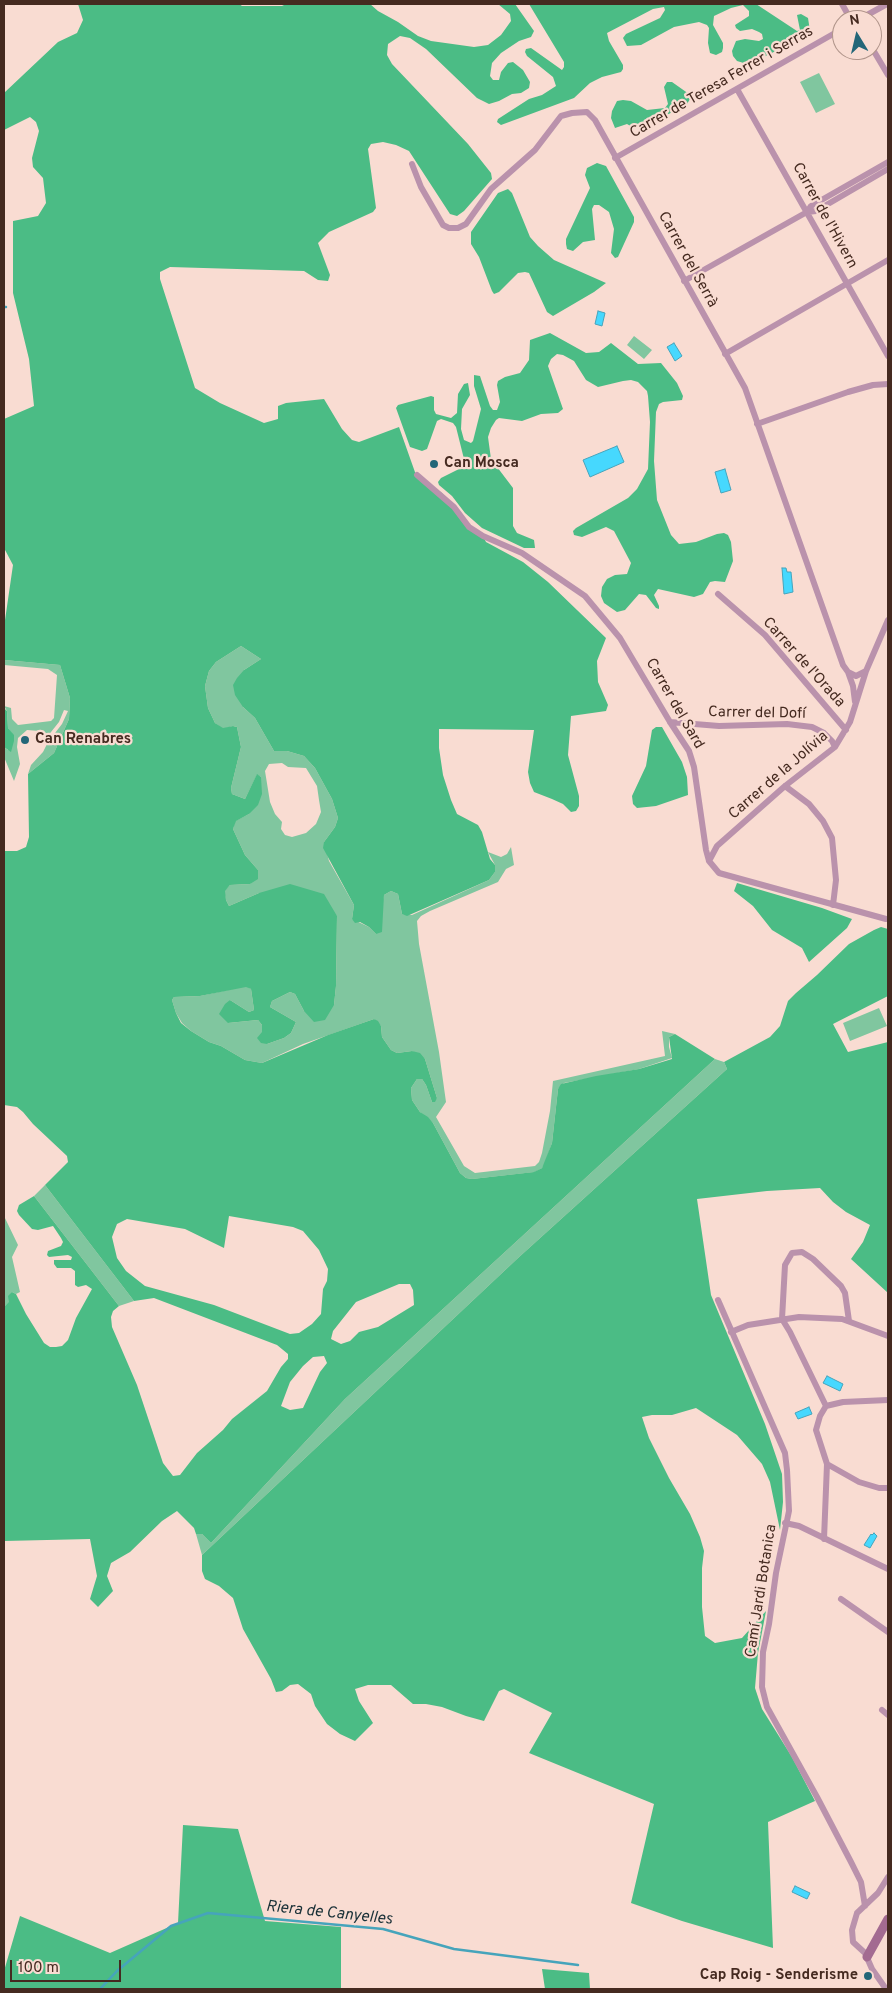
<!DOCTYPE html>
<html>
<head>
<meta charset="utf-8">
<style>
  body { margin:0 }
  #map { position:relative; width:892px; height:1993px; overflow:hidden; background:#f9dcd2; font-family:Overpass,sans-serif }
  canvas { display:block }
  .frame { position:absolute; inset:0; border:5px solid #452a20; pointer-events:none }
  .north { position:absolute; left:832px; top:10px; width:50px; height:50px; box-sizing:border-box; background:#f9dcd2; border:1px solid #b1958b; border-radius:50%; rotate:351deg; font-size:14px; font-weight:700; line-height:20px; text-align:center; color:#452a20 }
  .north::after { content:''; display:block; margin:auto; width:18px; height:22px; background:#236678; clip-path:polygon(50% 0,100% 100%,50% 72%,0 100%) }
  .scale { position:absolute; left:10px; top:1960px; width:111px; height:22px; box-sizing:border-box; border:2px solid #452a20; border-top:0; padding-left:6px; font-size:15px; line-height:18px; white-space:nowrap; color:#452a20; -webkit-text-stroke:4px #f9dcd2; paint-order:stroke }
</style>
</head>
<body>
<div id="map">
<canvas width="892" height="1993"></canvas>
<div class="frame"></div>
<div class="north">N</div>
<div class="scale">100 m</div>
</div>
<script>
const c = document.querySelector('canvas').getContext('2d');
c.lineJoin = 'round';
function fill(path, color) { c.fillStyle = color; c.fill(path, 'evenodd'); }
const toPath = rows => new Path2D(rows.map(r => 'M' + r).join(''));
function trace(path, color, width, dash) { c.strokeStyle = color; c.lineWidth = width; c.lineCap = dash ? 'butt' : 'round'; c.setLineDash(dash || []); c.stroke(path); }
function write(font, color, halo, rows, align = 'center') {
  c.font = font + ' Overpass,sans-serif'; c.lineWidth = 4.5; c.setLineDash([]); c.textBaseline = 'middle'; c.strokeStyle = halo; c.fillStyle = color; for (const [text, x, y, turn = 0] of rows) {
    c.save(); c.translate(x, y); c.rotate((+turn || 0) * Math.PI / 180); c.textAlign = isNaN(turn) ? turn : align; if (halo) c.strokeText(text, 0, 0); c.fillText(text, 0, 0); c.restore();
  }
}
const green = toPath([
  [819,73,835,104,816,113,800,82],
  [634,336,652,350,644,359,627,345],
  [241,646,261,659,244,670,243,707,255,718,274,751,287,751,304,756,315,768,332,799,338,818,335,827,324,842,329,861,354,905,352,919,369,927,376,934,384,895,391,891,398,894,402,914,412,915,489,880,495,872,495,865,488,852,501,857,507,854,511,847,514,865,506,869,498,882,430,911,421,916,417,921,419,944,439,1052,446,1102,436,1117,464,1166,475,1173,535,1166,539,1162,542,1153,550,1111,553,1081,665,1056,662,1031,675,1034,669,1037,669,1047,672,1058,639,1069,564,1083,558,1089,552,1143,545,1163,542,1168,535,1172,472,1179,466,1178,460,1173,433,1123,420,1112,412,1100,411,1088,417,1079,422,1079,426,1085,432,1102,437,1098,425,1059,412,1051,397,1053,391,1050,382,1037,381,1026,374,1019,303,1044,262,1063,245,1060,221,1046,209,1042,191,1031,182,1023,176,1013,172,1000,174,997,200,996,246,986,251,989,254,1010,249,1012,230,1000,228,1023,258,1020,262,1025,262,1032,267,1044,284,1038,291,1033,296,1022,270,1007,272,1001,290,992,295,994,304,1011,334,1005,336,986,337,916,259,893,229,906,226,900,224,891,230,885,250,884,258,870,245,855,233,829,235,821,249,814,261,777,257,775,245,799,232,794,231,788,241,747,237,727,233,726,223,729,215,723,208,708,205,686,209,671,216,662],
  [282,763,288,767,306,768,317,786,319,800,321,812,316,824,306,833,292,837,285,835,281,829,282,822,275,814,270,802,265,771,269,764],
  [4,660,60,665,70,698,69,719,54,753,28,774,31,765,43,752,48,742,62,724,68,711,64,710,59,722,47,737,40,731,27,730,18,738,17,747,20,764,14,781,4,757,4,747,8,750,13,735,8,728,7,711,4,706,11,708,12,719,18,725,51,721,54,718,57,675,48,669,4,665],
  [879,1008,887,1026,850,1041,843,1023],
  [715,1059,724,1062,727,1069,518,1258,202,1555,196,1534,202,1534,211,1543,345,1399],
  [45,1185,134,1301,119,1306,34,1196],
  [4,1216,18,1245,12,1257,20,1292,16,1294,12,1292,10,1302,4,1307]
]);
const forest = toPath([
  [78,4,239,4,242,6,282,6,286,4,370,4,378,11,398,22,418,36,431,41,474,47,488,45,501,35,511,21,510,14,498,4,515,4,534,31,531,37,519,41,501,53,492,63,490,76,493,80,499,80,501,72,508,63,513,62,523,70,530,82,529,88,521,93,512,94,499,101,489,104,477,98,426,49,410,38,400,36,388,44,387,55,392,64,468,144,491,173,492,179,464,211,457,216,450,214,409,151,396,145,383,142,371,144,368,149,376,208,373,212,329,232,318,243,330,275,328,281,318,280,304,271,170,267,160,272,160,279,195,388,220,403,264,423,278,419,278,406,286,403,324,399,342,429,352,440,359,442,399,427,416,475,442,493,470,527,483,536,486,542,523,562,548,582,606,638,597,661,598,682,608,705,606,711,571,716,568,755,579,796,579,806,576,811,571,812,563,804,552,799,534,792,530,783,528,772,534,730,439,729,439,748,443,775,451,800,457,814,478,825,482,832,490,859,495,865,495,872,489,880,407,916,402,914,398,894,391,891,384,895,382,932,376,934,369,927,360,922,355,923,352,919,354,905,323,848,324,842,335,827,338,818,332,799,315,768,304,756,287,751,274,751,255,718,243,707,235,695,233,685,237,678,244,670,261,659,241,646,216,662,209,671,205,686,208,708,215,723,223,728,233,726,237,727,241,747,231,788,232,794,245,799,257,774,261,777,262,794,258,805,249,814,236,821,233,829,245,855,258,870,258,879,250,884,230,885,225,891,226,900,229,906,259,893,290,884,324,894,337,916,336,986,334,1005,325,1020,314,1022,304,1011,295,994,290,992,272,1001,270,1007,296,1022,291,1033,284,1038,267,1044,261,1043,257,1038,262,1032,262,1025,258,1020,228,1023,219,1014,225,1004,230,1000,249,1012,254,1010,251,989,246,987,200,996,174,997,172,1000,176,1013,181,1023,191,1031,209,1042,221,1046,245,1060,262,1063,328,1035,374,1019,378,1021,381,1026,382,1037,391,1050,397,1053,412,1051,420,1053,425,1059,437,1098,435,1102,432,1102,426,1085,422,1079,417,1079,411,1088,412,1100,420,1112,428,1117,433,1123,460,1173,466,1178,472,1179,534,1172,542,1168,552,1143,558,1089,561,1084,596,1076,639,1069,672,1059,669,1037,675,1034,715,1059,345,1399,211,1543,202,1534,196,1534,194,1528,177,1511,162,1521,130,1552,111,1563,107,1576,113,1591,98,1607,90,1599,97,1576,90,1539,4,1541,4,1307,9,1302,8,1296,12,1292,16,1294,26,1314,44,1343,50,1347,56,1347,62,1346,68,1340,76,1318,92,1289,86,1285,78,1287,75,1285,75,1271,71,1268,57,1268,54,1264,54,1260,71,1260,72,1257,68,1255,49,1257,47,1255,48,1251,61,1246,63,1242,61,1238,53,1226,38,1230,32,1229,19,1215,17,1211,19,1205,34,1196,119,1306,113,1311,111,1317,112,1327,137,1385,163,1463,173,1476,180,1475,197,1453,223,1430,232,1419,267,1391,281,1367,288,1359,288,1354,277,1345,154,1298,134,1301,45,1185,68,1162,67,1156,33,1124,23,1112,17,1107,4,1105,4,851,17,851,26,847,29,837,28,774,54,753,69,719,70,698,60,665,4,660,4,627,13,565,4,548,4,419,34,406,29,359,13,293,13,221,38,216,46,203,43,178,33,167,32,158,39,131,36,122,30,117,4,130,4,93,58,42,77,33,83,20],
  [229,1216,293,1227,303,1231,319,1250,328,1269,327,1281,323,1289,321,1314,312,1324,299,1333,290,1334,214,1305,145,1286,126,1271,117,1258,112,1237,117,1224,127,1219,185,1229,224,1248],
  [399,1284,410,1284,413,1290,414,1305,378,1327,359,1332,350,1341,341,1344,331,1339,333,1331,356,1302],
  [324,1356,327,1363,320,1372,303,1408,290,1410,281,1406,290,1382,303,1366,313,1357],
  [529,4,756,4,797,31,800,30,797,15,801,14,808,18,810,31,805,37,753,62,747,64,737,61,733,56,732,51,736,41,745,39,759,41,763,39,762,34,759,32,752,29,740,31,736,28,735,25,749,16,749,11,743,5,731,8,714,16,713,25,723,43,723,48,722,52,716,55,710,53,708,43,709,28,707,25,699,22,674,27,641,45,627,46,623,38,626,34,660,18,665,10,664,7,653,9,607,33,609,41,623,65,623,69,621,72,602,77,590,83,574,98,501,125,497,122,498,119,529,99,542,95,556,86,553,77,527,56,525,52,526,49,531,48,562,70,564,67,564,62],
  [667,82,672,82,689,94,690,99,687,104,645,127,632,127,627,124,615,128,611,118,612,111,617,101,623,100,631,101,647,110,665,108,668,104,664,87],
  [597,163,606,166,634,217,634,222,618,257,615,258,611,253,614,229,609,212,599,205,594,205,592,209,595,240,583,242,573,251,567,249,566,244,566,239,590,188,585,175,587,168],
  [508,189,512,193,530,237,538,246,554,260,606,283,594,292,553,316,547,312,529,273,525,272,518,273,499,292,494,294,492,291,479,257,471,244,471,232,498,193],
  [550,333,586,353,599,352,611,343,638,364,661,363,677,383,683,396,682,400,663,402,659,404,656,412,654,461,657,500,671,535,679,544,696,542,717,534,724,533,728,535,731,542,733,561,725,582,715,581,710,582,703,594,694,597,658,589,654,595,659,606,659,609,656,608,646,595,639,594,625,610,617,612,604,603,601,596,602,587,607,579,615,575,627,574,631,563,614,531,606,527,582,537,574,535,573,531,576,528,628,498,637,489,648,469,650,422,648,396,647,391,638,382,631,380,623,381,598,387,586,380,574,361,563,355,557,354,551,359,548,366,563,409,558,413,541,414,522,421,499,418,496,420,491,428,488,437,491,459,513,488,513,526,517,533,534,540,535,548,524,548,482,528,465,513,452,496,439,485,438,482,441,478,463,467,465,463,456,427,453,423,441,419,437,421,427,449,422,451,410,447,396,408,398,405,431,396,434,397,434,410,436,414,451,418,457,413,458,394,464,384,468,383,470,395,462,409,461,429,464,440,471,443,473,441,481,409,474,386,474,375,480,376,490,406,493,410,497,410,500,402,497,385,498,381,505,377,520,373,529,360,530,340],
  [4,708,7,711,8,728,14,735,14,741,11,752,4,747],
  [656,727,662,727,682,762,687,777,688,795,656,806,637,808,633,804,632,796,646,766,652,730],
  [737,883,822,908,852,919,847,928,809,962,802,948,772,930,753,906,734,891],
  [881,927,888,929,888,996,833,1024,848,1052,888,1042,888,1293,851,1259,863,1242,870,1225,846,1212,833,1202,820,1188,767,1191,697,1199,711,1295,765,1424,782,1474,783,1502,780,1530,770,1482,762,1464,737,1435,696,1408,672,1415,652,1415,642,1417,649,1438,669,1478,690,1514,700,1537,704,1551,702,1568,702,1607,705,1636,715,1643,742,1638,766,1611,758,1653,755,1688,762,1709,792,1757,815,1801,768,1822,773,1948,682,1921,631,1903,654,1804,529,1753,552,1713,504,1689,499,1691,484,1721,466,1716,442,1707,426,1704,413,1704,391,1685,368,1685,355,1689,359,1701,373,1723,355,1741,340,1734,327,1724,315,1706,311,1694,298,1684,290,1685,282,1691,276,1692,271,1679,243,1629,233,1598,219,1586,205,1579,202,1571,202,1555,518,1258,727,1069,724,1062,770,1037,780,1026,788,1001,796,993,817,975,849,944,874,930],
  [183,1825,238,1829,265,1921,341,1927,341,1989,4,1989,4,1971,20,1916,110,1953,178,1923],
  [542,1969,589,1973,590,1989,545,1989]
]);
const water = toPath([
  [598,311,605,313,602,326,595,324,598,311],
  [674,343,682,356,675,361,667,347,674,343],
  [617,446,624,462,590,477,583,460,617,446],
  [725,469,731,490,721,493,715,472,725,469],
  [782,568,786,568,787,572,791,572,793,592,784,594,782,568],
  [827,1376,843,1384,840,1391,823,1383,827,1376],
  [809,1407,812,1414,798,1419,795,1413,809,1407],
  [874,1533,877,1536,870,1548,864,1545,871,1534,872,1535,874,1533],
  [795,1886,810,1893,807,1899,792,1892,795,1886]
]);
const stream = toPath([
  [4,307,6,307],
  [100,1989,117,1971,171,1926,208,1913,383,1929,454,1949,578,1965]
]);
const street = toPath([
  [842,4,851,20],
  [858,20,887,4],
  [872,48,888,75],
  [737,89,888,356],
  [615,158,842,29],
  [412,164,421,187,443,225,449,228,458,228,466,224,491,189,535,150,561,116,572,113,587,112,595,120,745,388,843,665,848,672,856,676,866,671],
  [807,212,811,206,888,162],
  [684,281,807,212,816,211,888,169],
  [725,354,888,260],
  [757,424,848,392,873,385,888,384],
  [417,475,454,507,469,527,483,536,522,553,585,596,620,638,670,722,689,751,694,767,706,850,709,861,719,873,886,919],
  [718,594,765,635,846,730],
  [848,672,853,686,855,702],
  [670,722,719,726,787,724,812,727,824,733,832,741,835,747],
  [785,786,809,804,823,821,832,838,836,880,833,905],
  [709,861,717,846,785,786,835,747,850,722,866,671,888,620],
  [718,1300,785,1453,787,1470,789,1511,776,1573,769,1624,763,1652,762,1687,767,1707,817,1797,851,1862,861,1882,865,1906],
  [731,1332,748,1325,799,1317,842,1319,888,1336],
  [888,1400,843,1402,826,1406,820,1416,816,1430,827,1464,859,1482,879,1488,888,1488],
  [826,1406,790,1332,782,1319,785,1265,792,1253,802,1252,813,1259,841,1286,845,1293,849,1321],
  [785,1523,799,1526,888,1569],
  [824,1539,827,1464],
  [841,1599,888,1632],
  [882,1710,888,1715],
  [886,1989,872,1969,865,1953,853,1942,852,1930,857,1913,878,1893,888,1877]
]);
const secondary = toPath([
  [867,1957,888,1919]
]);
const markers = [
  [434,464,5,"#236678"],
  [25,740,5,"#236678"],
  [868,1976,5,"#236678"]
];
const streetNames = [
  ["Carrer de Teresa Ferrer i Serras",722,83,-30],
  ["Carrer de l'Hivern",824,216,61],
  ["Carrer del Serrà",687,260,61],
  ["Carrer de l'Orada",803,663,48],
  ["Carrer del Sard",674,704,60],
  ["Carrer del Dofí",757,714,1],
  ["Carrer de la Jolívia",779,776,-41],
  ["Camí Jardi Botanica",762,1591,-81]
];
const poiNames = [
  ["Can Mosca",444,464],
  ["Can Renabres",35,740],
  ["Cap Roig - Senderisme",858,1976,"right"]
];
const waterNames = [
  ["Riera de Canyelles",329,1914,6]
];
fill(green, '#80c69f');
fill(forest, '#4bbc85');
fill(water, '#46d8fe');
trace(water, '#46a4bb', 1);
trace(stream, '#46a4bb', 2.5);
trace(street, '#ba92ac', 6);
trace(secondary, '#a36b91', 9);
for (const [x, y, r, color] of markers) { const dot = new Path2D(); dot.arc(x, y, r, 0, 2 * Math.PI); c.fillStyle = color; c.fill(dot); trace(dot, '#f9dcd2', 2); }
write('15px', '#452a20', '#f9dcd2', streetNames);
write('bold 15px', '#452a20', '#f9dcd2', poiNames, 'left');
write('italic 16px', '#193037', '#f9dcd2', waterNames);
</script>
</body>
</html>
